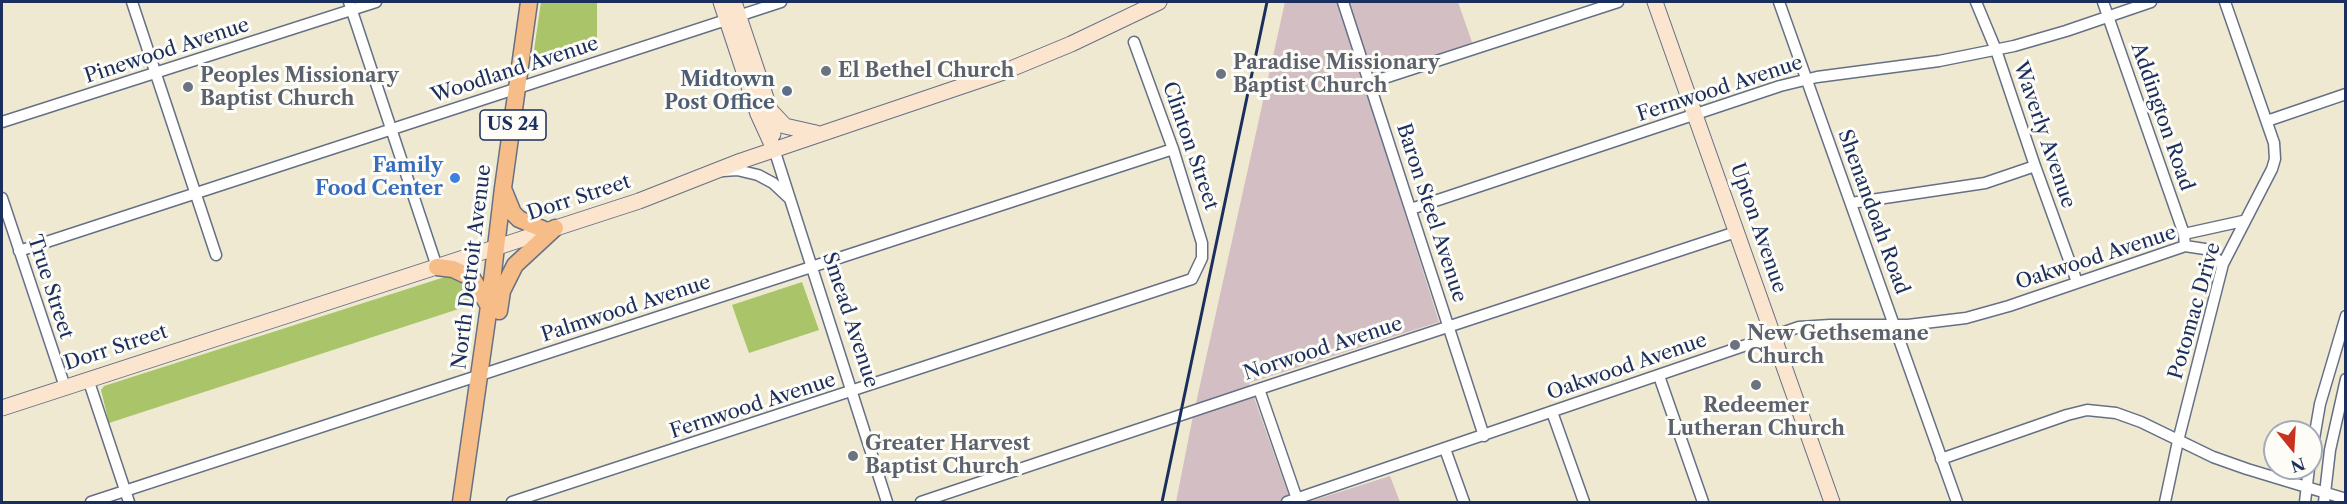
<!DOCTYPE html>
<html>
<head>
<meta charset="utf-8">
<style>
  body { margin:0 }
  #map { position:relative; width:2347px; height:504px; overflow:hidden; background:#eee9d0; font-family:"Libre Caslon Text",serif }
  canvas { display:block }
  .frame { position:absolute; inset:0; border:3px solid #1b2f5e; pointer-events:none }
  .north { position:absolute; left:2263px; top:420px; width:60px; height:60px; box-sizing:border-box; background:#fdfcf7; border:2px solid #a3aaba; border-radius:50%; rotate:162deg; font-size:16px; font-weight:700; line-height:24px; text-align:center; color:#1b2f5e }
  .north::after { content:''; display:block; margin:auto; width:21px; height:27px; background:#c8321e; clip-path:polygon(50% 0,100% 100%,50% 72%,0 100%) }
</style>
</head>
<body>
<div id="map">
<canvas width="2347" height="504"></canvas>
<div class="frame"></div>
<div class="north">N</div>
</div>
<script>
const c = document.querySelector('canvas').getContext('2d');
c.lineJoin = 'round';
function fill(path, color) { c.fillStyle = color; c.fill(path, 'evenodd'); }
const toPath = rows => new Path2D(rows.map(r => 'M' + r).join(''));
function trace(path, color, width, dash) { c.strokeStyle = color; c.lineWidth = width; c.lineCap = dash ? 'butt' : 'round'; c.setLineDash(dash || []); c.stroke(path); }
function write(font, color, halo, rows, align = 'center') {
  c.font = font + ' "Libre Caslon Text",serif'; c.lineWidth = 6; c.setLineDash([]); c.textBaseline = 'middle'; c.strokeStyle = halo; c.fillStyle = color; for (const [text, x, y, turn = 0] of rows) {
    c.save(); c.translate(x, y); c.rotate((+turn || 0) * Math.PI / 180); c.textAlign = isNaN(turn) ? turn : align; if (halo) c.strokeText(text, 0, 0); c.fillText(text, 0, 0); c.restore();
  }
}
const industrial = toPath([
  [1285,2,1458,2,1473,45,1363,81,1439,322,1249,383,1291,502,1176,502,1192,421],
  [1390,476,1400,502,1308,502]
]);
const green = toPath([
  [541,2,597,2,597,50,531,71],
  [451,275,471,287,477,303,109,423,101,390,104,386],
  [802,282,819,330,749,353,732,305]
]);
const street = toPath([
  [132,2,216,255],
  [349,2,437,267],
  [1343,2,1484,436],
  [1779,2,1957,502],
  [1976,2,1996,50,2035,166,2077,282],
  [2103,2,2184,234,2185,246],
  [1369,83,1618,2],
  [2267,121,2346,94],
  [2,122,376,2],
  [774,149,887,502],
  [723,171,737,170,758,175,773,183,789,198],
  [2,198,65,387],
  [1851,203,1985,183,2035,166],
  [1411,209,1780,86,1817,77,1939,61,2014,46,2066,31,2151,2],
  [2184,234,2243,221],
  [19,251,781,2],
  [1659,376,1703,502],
  [88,379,129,502],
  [1259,389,1298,502],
  [1552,412,1584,502],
  [1445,449,1464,502],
  [2311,456,2320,404,2346,316],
  [1941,459,2067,415,2087,410,2116,413,2141,422,2213,457,2247,469,2346,499],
  [91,502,1173,149],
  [512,502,1192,279,1202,258,1202,243,1173,149,1134,42],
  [921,502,1259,389,1736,232],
  [1287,502,1799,327,1830,325,1908,325,1966,318,2009,306,2185,246,2205,249,2223,264],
  [2165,502,2178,441,2223,264,2272,169,2275,159,2274,143,2225,2],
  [2305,502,2309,468],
  [2324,502,2330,450,2346,379]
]);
const secondary = toPath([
  [721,2,758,114,774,149],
  [734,2,770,110,773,134],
  [1655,2,1832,502],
  [770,110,785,126,816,133],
  [2,408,639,201,741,161,1001,73,1071,44,1159,2]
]);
const primary = toPath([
  [504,191,513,213,519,219,547,231],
  [437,267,453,269,472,278,489,306],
  [499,311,502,291,515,265,555,228],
  [461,502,489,306,503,188,529,2]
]);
const rail = toPath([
  [1162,502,1267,2]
]);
const markers = [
  [826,71,6,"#6b7280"],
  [1221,74,6,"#6b7280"],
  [188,87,6,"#6b7280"],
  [787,91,6,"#5c6f8a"],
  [455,178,6,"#3f7fe0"],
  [1735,345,6,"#6b7280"],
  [1756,385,6,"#6b7280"],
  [853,456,6,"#6b7280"]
];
const shields = [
  [513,125,66]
];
const shieldNames = [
  ["US 24",513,125]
];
const streetNames = [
  ["Pinewood Avenue",167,51,-18],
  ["Woodland Avenue",515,70,-18],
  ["Fernwood Avenue",1720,89,-18],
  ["Addington Road",2162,117,71],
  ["Waverly Avenue",2044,135,71],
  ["Clinton Street",1190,146,71],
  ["Dorr Street",579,198,-18],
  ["Shenandoah Road",1873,212,70],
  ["Baron Steel Avenue",1431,213,72],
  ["Upton Avenue",1758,228,71],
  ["Oakwood Avenue",2096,258,-18],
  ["North Detroit Avenue",472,267,-83],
  ["True Street",50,287,72],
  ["Palmwood Avenue",626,309,-18],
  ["Potomac Drive",2195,311,-74],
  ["Smead Avenue",850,320,72],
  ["Dorr Street",116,348,-18],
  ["Norwood Avenue",1323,349,-18],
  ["Oakwood Avenue",1627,367,-19],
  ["Fernwood Avenue",753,406,-18]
];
const worshipNames = [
  ["Paradise Missionary",1233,63],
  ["Baptist Church",1233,86],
  ["El Bethel Church",838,71],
  ["Peoples Missionary",200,76],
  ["Baptist Church",200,99],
  ["New Gethsemane",1747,334],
  ["Church",1747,357],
  ["Redeemer",1756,406,"center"],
  ["Lutheran Church",1756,429,"center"],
  ["Greater Harvest",865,444],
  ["Baptist Church",865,467]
];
const serviceNames = [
  ["Midtown",775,80],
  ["Post Office",775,103]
];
const shopNames = [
  ["Family",443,166],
  ["Food Center",443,189]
];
fill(industrial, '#d2bec3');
fill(green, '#aac46a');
trace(street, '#657086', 13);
trace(secondary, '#657086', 17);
trace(primary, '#657086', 19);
trace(street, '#fff', 10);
trace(secondary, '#fce5cf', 15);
trace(primary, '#f7bd88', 16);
trace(rail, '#1b2f5e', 3);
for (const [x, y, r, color] of markers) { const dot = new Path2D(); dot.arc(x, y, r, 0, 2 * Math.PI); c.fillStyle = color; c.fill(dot); trace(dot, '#fdfcf7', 2); }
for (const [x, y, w] of shields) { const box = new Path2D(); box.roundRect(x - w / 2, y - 15, w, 30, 4.5); c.fillStyle = '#fdfcf7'; c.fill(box); trace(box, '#1b2f5e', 1.5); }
write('bold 18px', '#1b2f5e', null, shieldNames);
write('20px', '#1b2f5e', '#fdfcf7', streetNames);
write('bold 20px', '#5b616d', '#fdfcf7', worshipNames, 'left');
write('bold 20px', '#4e5e75', '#fdfcf7', serviceNames, 'right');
write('bold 20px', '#366cbe', '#fdfcf7', shopNames, 'right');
</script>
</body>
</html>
